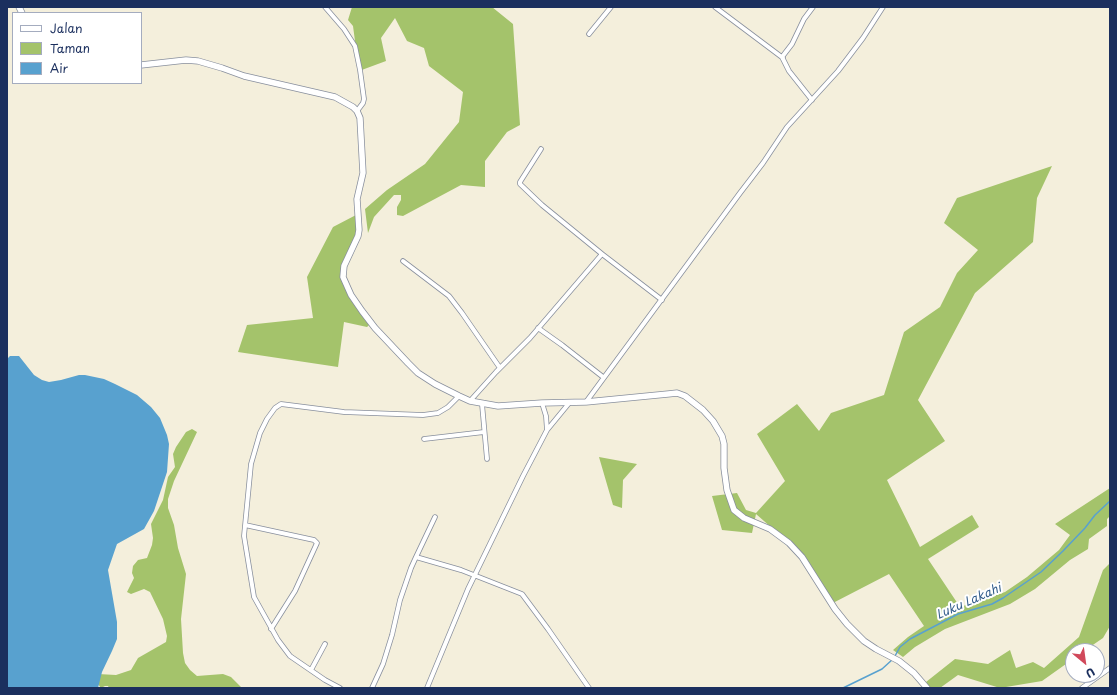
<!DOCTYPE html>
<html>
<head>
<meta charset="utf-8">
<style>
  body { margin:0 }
  #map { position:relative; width:1117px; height:695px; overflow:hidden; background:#f4efdc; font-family:"Playpen Sans",sans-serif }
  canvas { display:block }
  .frame { position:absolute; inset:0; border:8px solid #1b2f5e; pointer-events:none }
  .legend { position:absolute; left:12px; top:12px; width:130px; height:72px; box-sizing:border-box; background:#fff; border:1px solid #a4acbf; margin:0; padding:5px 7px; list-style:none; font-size:12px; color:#1b2f5e }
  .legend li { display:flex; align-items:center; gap:8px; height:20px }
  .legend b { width:20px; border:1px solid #a4acbf }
  .north { position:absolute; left:1065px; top:643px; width:40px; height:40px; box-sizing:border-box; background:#fff; border:1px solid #a4acbf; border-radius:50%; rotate:151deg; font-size:11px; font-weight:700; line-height:16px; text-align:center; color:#1b2f5e }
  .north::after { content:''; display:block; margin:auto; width:14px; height:18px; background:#d1495b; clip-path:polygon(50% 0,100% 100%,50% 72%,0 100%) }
</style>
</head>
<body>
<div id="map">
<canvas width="1117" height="695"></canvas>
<div class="frame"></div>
<ul class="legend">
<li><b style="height:5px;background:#fff"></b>Jalan</li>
<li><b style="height:11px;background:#a4c36b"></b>Taman</li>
<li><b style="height:11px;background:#58a1cf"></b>Air</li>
</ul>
<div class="north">U</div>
</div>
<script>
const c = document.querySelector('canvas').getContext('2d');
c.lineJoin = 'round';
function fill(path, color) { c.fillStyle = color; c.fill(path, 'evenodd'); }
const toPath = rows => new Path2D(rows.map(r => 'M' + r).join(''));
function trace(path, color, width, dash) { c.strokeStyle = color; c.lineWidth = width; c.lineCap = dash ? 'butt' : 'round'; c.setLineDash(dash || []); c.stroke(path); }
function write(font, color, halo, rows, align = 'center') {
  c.font = font + ' "Playpen Sans",sans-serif'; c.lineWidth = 4; c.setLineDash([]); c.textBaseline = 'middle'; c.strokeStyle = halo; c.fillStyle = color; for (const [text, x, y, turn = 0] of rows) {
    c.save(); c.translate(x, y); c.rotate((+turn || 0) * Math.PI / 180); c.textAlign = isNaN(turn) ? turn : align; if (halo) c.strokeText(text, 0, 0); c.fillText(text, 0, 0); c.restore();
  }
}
const green = toPath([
  [352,7,492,7,513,24,520,125,507,132,485,161,485,187,461,185,403,216,397,215,397,207,401,200,401,195,394,195,374,217,368,233,365,209,387,190,425,164,459,122,463,92,429,66,424,48,407,41,395,18,381,38,386,61,359,71,353,26,348,20],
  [1052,166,1037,198,1033,242,975,293,918,400,945,441,887,480,920,547,972,515,979,527,928,559,960,607,1005,592,1027,577,1059,550,1070,535,1055,524,1110,488,1110,516,1107,519,1107,526,1089,539,1088,549,1070,560,1035,589,1010,604,945,629,915,647,903,657,893,650,908,637,924,626,889,574,831,604,795,545,772,528,756,514,752,533,722,530,712,496,737,493,746,510,756,513,785,481,757,434,797,404,819,431,831,413,884,395,904,332,940,307,957,273,978,250,944,223,957,198],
  [356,215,356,232,353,241,343,261,341,266,342,275,361,308,373,321,367,327,344,322,338,367,238,352,247,325,313,318,307,277,333,227],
  [192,429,197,432,174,481,168,499,168,508,174,525,178,548,186,574,181,619,183,653,185,663,190,670,197,676,223,674,231,677,242,688,109,688,108,686,105,686,101,688,94,679,98,674,116,675,131,670,138,658,166,642,167,636,163,619,150,592,144,589,131,594,127,592,134,578,132,573,133,566,138,560,147,558,152,545,153,538,151,524,163,500,168,477,175,467,173,454,176,447,186,432],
  [599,457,637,464,623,480,622,508,613,505],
  [1110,563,1110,626,1103,638,1084,651,1073,651,1073,659,1042,681,1000,688,958,675,940,688,930,688,926,682,955,659,988,664,1010,650,1016,668,1033,662,1044,668,1079,637,1103,570]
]);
const water = toPath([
  [10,356,19,356,34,375,42,380,49,382,61,380,79,375,85,375,104,379,115,384,137,395,151,407,160,418,167,435,169,444,167,472,154,511,144,529,117,544,108,570,117,622,117,639,112,651,102,672,98,688,7,688,7,359]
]);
const stream = toPath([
  [895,656,900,647,910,639,958,614,992,604,1003,598,1041,572,1063,551,1085,528,1095,515,1110,501],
  [843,688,882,669,893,659]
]);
const street = toPath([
  [325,7,344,29,355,46,360,70,364,99,363,103,357,111],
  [715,7,783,58],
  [589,34,611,7],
  [812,100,789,71,782,57,792,44,804,19,813,7],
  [541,149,520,182,520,184,542,205,602,254],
  [403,261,449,296,462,313,500,368],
  [538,328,562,345,603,377],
  [470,401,496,372,530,338,602,254,662,300],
  [586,402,740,193,763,163,787,127,838,71,863,38,883,7],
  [542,403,546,416,547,430],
  [482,404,487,459],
  [424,439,484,432],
  [245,525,314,540,317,543,295,591,271,629],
  [416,557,435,517],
  [311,670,325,644],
  [340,688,325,680,290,656,278,640,254,597,244,536,251,464,260,433,267,419,275,408,281,404,344,412,423,415,438,413,448,407,459,396],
  [372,688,383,664,392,635,400,600,411,568,416,557,461,570,522,594,548,629,589,688],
  [427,688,468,589,523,476,547,430,570,402],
  [1082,688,1110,668]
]);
const secondary = toPath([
  [19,7,22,13],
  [141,65,186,60,198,61,222,68,244,76,335,97,353,107,357,111,360,118,363,173,357,199,359,230,358,236,344,266,343,277,351,295,362,311,375,328,408,363,418,373,435,384,459,396,470,401,498,406,542,403,586,402,668,394,677,393,685,396,703,410,713,421,722,436,724,444,724,468,727,490,734,510,744,518,770,529,789,543,802,557,835,609,847,624,864,641,876,649,899,661,914,673,927,688]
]);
const waterNames = [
  ["Luku Lakahi",969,602,-24]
];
fill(green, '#a4c36b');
fill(water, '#58a1cf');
trace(stream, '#58a1cf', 1.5);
trace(street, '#888f9d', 5.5);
trace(secondary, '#888f9d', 7);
trace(street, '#fff', 4);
trace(secondary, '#fff', 5.5);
write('italic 12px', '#335d8b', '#fff', waterNames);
</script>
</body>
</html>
